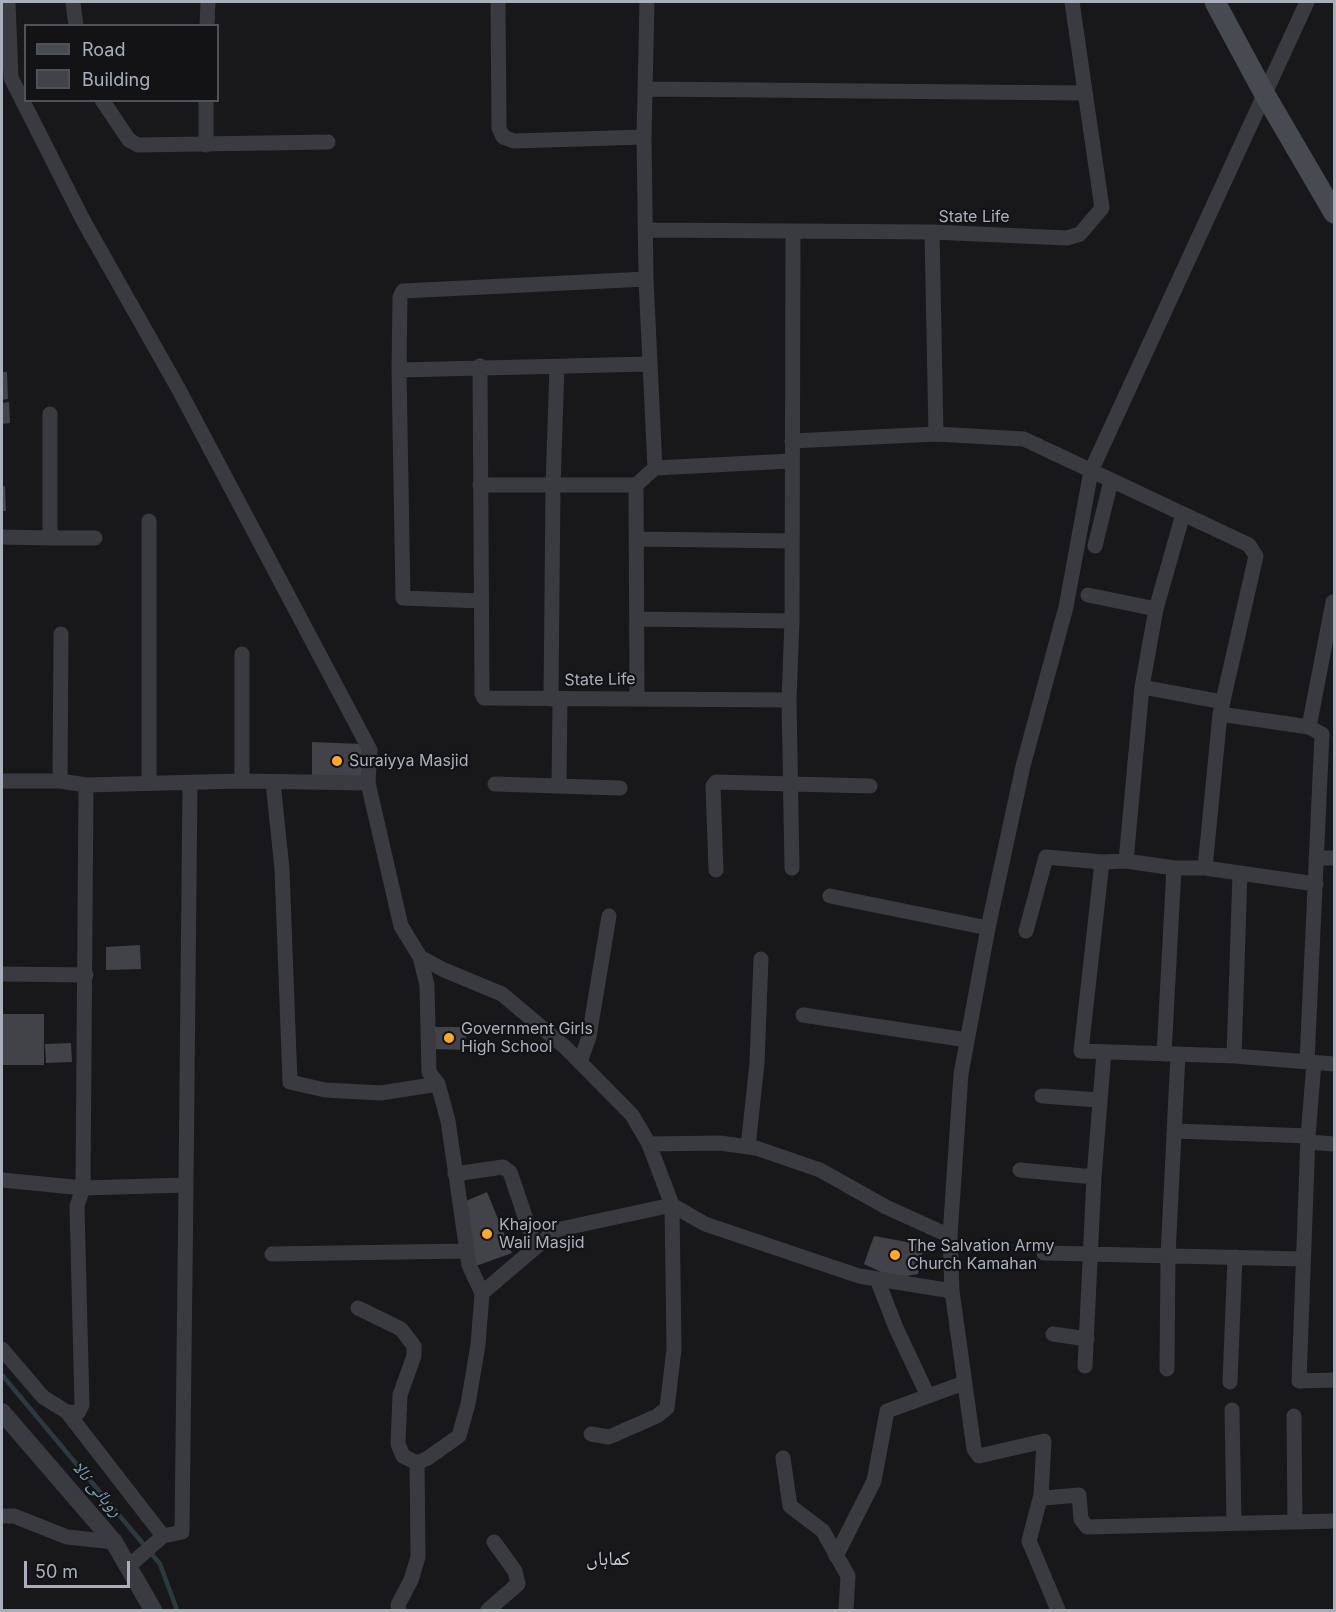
<!DOCTYPE html>
<html>
<head>
<meta charset="utf-8">
<style>
  body { margin:0 }
  #map { position:relative; width:1336px; height:1612px; overflow:hidden; background:#18181b; font-family:Inter,sans-serif }
  canvas { display:block }
  .frame { position:absolute; inset:0; border:3px solid #a9b0bc; pointer-events:none }
  .legend { position:absolute; left:24px; top:24px; width:195px; height:78px; box-sizing:border-box; background:#131316; border:2px solid #4f5258; margin:0; padding:8px 10px; list-style:none; font-size:18px; color:#a9b0bc }
  .legend li { display:flex; align-items:center; gap:12px; height:30px }
  .legend b { width:30px; border:2px solid #4f5258 }
  .scale { position:absolute; left:24px; top:1561px; width:106px; height:27px; box-sizing:border-box; border:3px solid #a9b0bc; border-top:0; padding-left:8px; font-size:18px; line-height:21px; white-space:nowrap; color:#a9b0bc; -webkit-text-stroke:4px #131316; paint-order:stroke }
</style>
</head>
<body>
<div id="map">
<canvas width="1336" height="1612"></canvas>
<div class="frame"></div>
<ul class="legend">
<li><b style="height:8px;background:#474a50"></b>Road</li>
<li><b style="height:16px;background:#424348"></b>Building</li>
</ul>
<div class="scale">50 m</div>
</div>
<script>
const c = document.querySelector('canvas').getContext('2d');
c.lineJoin = 'round';
const toPath = rows => new Path2D(rows.map(r => 'M' + r).join(''));
function trace(path, color, width, dash) { c.strokeStyle = color; c.lineWidth = width; c.lineCap = dash ? 'butt' : 'round'; c.setLineDash(dash || []); c.stroke(path); }
function fill(path, color) { c.fillStyle = color; c.fill(path, 'evenodd'); }
function write(font, color, halo, rows, align = 'center') {
  c.font = font + ' Inter,"Noto Naskh Arabic",sans-serif'; c.lineWidth = 4.5; c.setLineDash([]); c.textBaseline = 'middle'; c.strokeStyle = halo; c.fillStyle = color; for (const [text, x, y, turn = 0] of rows) {
    c.save(); c.translate(x, y); c.rotate((+turn || 0) * Math.PI / 180); c.textAlign = isNaN(turn) ? turn : align; if (halo) c.strokeText(text, 0, 0); c.fillText(text, 0, 0); c.restore();
  }
}
const stream = toPath([
  [2,1375,160,1564,177,1610]
]);
const building = toPath([
  [2,372,7,372,8,399,2,400],
  [9,402,10,423,2,424,2,403],
  [5,486,6,511,2,511,2,487],
  [312,742,362,744,363,779,312,778],
  [140,945,141,969,106,970,106,947],
  [2,1014,44,1014,44,1065,2,1065],
  [433,1027,466,1027,466,1050,432,1049],
  [71,1043,72,1062,46,1063,45,1044],
  [487,1192,512,1253,476,1266,464,1202],
  [874,1236,924,1245,918,1274,894,1278,864,1264]
]);
const minor = toPath([
  [8,2,11,78,83,220,178,388,370,750,368,783,401,926,420,957,444,970,502,994,565,1047,632,1115,649,1144,672,1205,705,1224,859,1276,952,1291],
  [73,2,76,26],
  [498,2,499,128,503,137,514,141,644,137],
  [207,26,208,2],
  [646,89,1084,93],
  [102,100,129,140,138,145,328,142],
  [206,145,206,100],
  [646,230,932,232,1067,238,1080,234,1102,208,1072,2],
  [932,232,936,434],
  [480,366,482,694,484,698,789,700],
  [399,370,650,364],
  [792,441,936,434,1024,439,1249,545,1256,556,1220,714,1205,868],
  [655,468,791,461],
  [480,485,636,485,655,468,646,279,644,137,647,2],
  [636,485,637,697],
  [2,537,50,538,50,414],
  [50,538,95,538],
  [637,539,791,541],
  [1095,546,1111,481],
  [1088,595,1156,609],
  [481,601,403,598,399,370,400,297,403,291,646,279],
  [637,619,792,621],
  [242,654,242,781],
  [1142,687,1223,702],
  [551,699,553,486,557,367],
  [1220,714,1309,727],
  [2,781,60,781,86,785,242,781,368,783],
  [60,781,61,634],
  [273,782,282,869,290,1082,325,1090,381,1093,438,1084],
  [149,783,149,521],
  [495,784,620,788],
  [559,785,560,699],
  [1316,858,1334,858],
  [1126,861,1142,687,1156,609,1183,514],
  [1102,862,1081,1051,1234,1056,1334,1064],
  [792,868,789,700,792,621,793,232],
  [716,870,713,786,716,782,870,786],
  [830,896,988,928],
  [1026,931,1046,857,1102,862,1126,861,1174,868,1205,868,1316,884],
  [2,974,86,975],
  [803,1015,967,1040],
  [1164,1054,1174,868],
  [1234,1056,1240,874],
  [580,1062,589,1037,609,916],
  [1307,1062,1322,734,1309,727,1333,602],
  [1314,1063,1308,1136,1299,1381,1334,1380],
  [1042,1096,1099,1100],
  [1176,1131,1308,1136],
  [1308,1142,1334,1144],
  [649,1144,720,1143,756,1148,820,1170,886,1207,950,1236],
  [748,1147,757,1063,761,959],
  [1020,1170,1094,1177],
  [455,1174,503,1167,510,1172,535,1246],
  [2,1180,83,1188,186,1185,190,783],
  [1044,1253,1303,1259],
  [272,1254,467,1251],
  [877,1279,896,1328,928,1396],
  [482,1293,556,1230,672,1205,674,1349,667,1408,657,1416,609,1437,591,1434],
  [358,1308,401,1329,414,1346,414,1356,400,1395,398,1444,403,1456,417,1463,428,1458,459,1436,468,1404,478,1345,482,1293,469,1265,448,1121,438,1084,429,1072,427,985,420,957],
  [1053,1334,1087,1339],
  [2,1349,43,1397,67,1412,78,1413,82,1405,77,1206,83,1188,86,785],
  [1085,1366,1094,1177,1104,1052],
  [1167,1369,1168,1255,1178,1054],
  [1230,1382,1235,1257],
  [1232,1410,1234,1523],
  [67,1412,163,1536,182,1532,186,1185],
  [1294,1416,1295,1522],
  [783,1458,790,1506,823,1531,848,1576,846,1610],
  [1041,1495,1044,1498,1079,1495,1081,1519,1087,1527,1334,1521],
  [2,1516,14,1516,67,1537,114,1542],
  [836,1556,874,1481,887,1411,964,1383],
  [129,1566,163,1536],
  [399,1610,398,1605,411,1580,418,1557,417,1463],
  [488,1610,518,1584,515,1571,494,1542],
  [1058,1610,1029,1541,1041,1495,1044,1441,979,1456,974,1449,952,1291,950,1236,961,1074,988,928,1023,766,1066,607,1091,471,1307,2]
]);
const tertiary = toPath([
  [2,1412,114,1542,153,1610]
]);
const secondary = toPath([
  [1215,2,1264,93,1334,213]
]);
const markers = [
  [337,761,6,"#ffa82c"],
  [449,1038,6,"#ffa82c"],
  [487,1234,6,"#ffa82c"],
  [895,1255,6,"#ffa82c"]
];
const streetNames = [
  ["State Life",974,217],
  ["State Life",600,680,-1]
];
const poiNames = [
  ["Suraiyya Masjid",349,761],
  ["Government Girls",461,1029],
  ["High School",461,1047],
  ["Khajoor",499,1225],
  ["Wali Masjid",499,1243],
  ["The Salvation Army",907,1246],
  ["Church Kamahan",907,1264]
];
const waterNames = [
  ["روہائی نالا",97,1489,50]
];
const quarterNames = [
  ["کماہاں",608,1559]
];
trace(stream, '#2d3941', 4.5);
fill(building, '#424348');
trace(minor, '#393b40', 15);
trace(tertiary, '#393b40', 18);
trace(secondary, '#474a50', 21);
for (const [x, y, r, color] of markers) { const dot = new Path2D(); dot.arc(x, y, r, 0, 2 * Math.PI); c.fillStyle = color; c.fill(dot); trace(dot, '#131316', 2); }
write('16px', '#a9b0bc', '#131316', streetNames);
write('16px', '#a9b0bc', '#131316', poiNames, 'left');
write('italic 18px', '#7da2ba', '#131316', waterNames);
write('20px', '#cbcfd7', '#131316', quarterNames);
</script>
</body>
</html>
